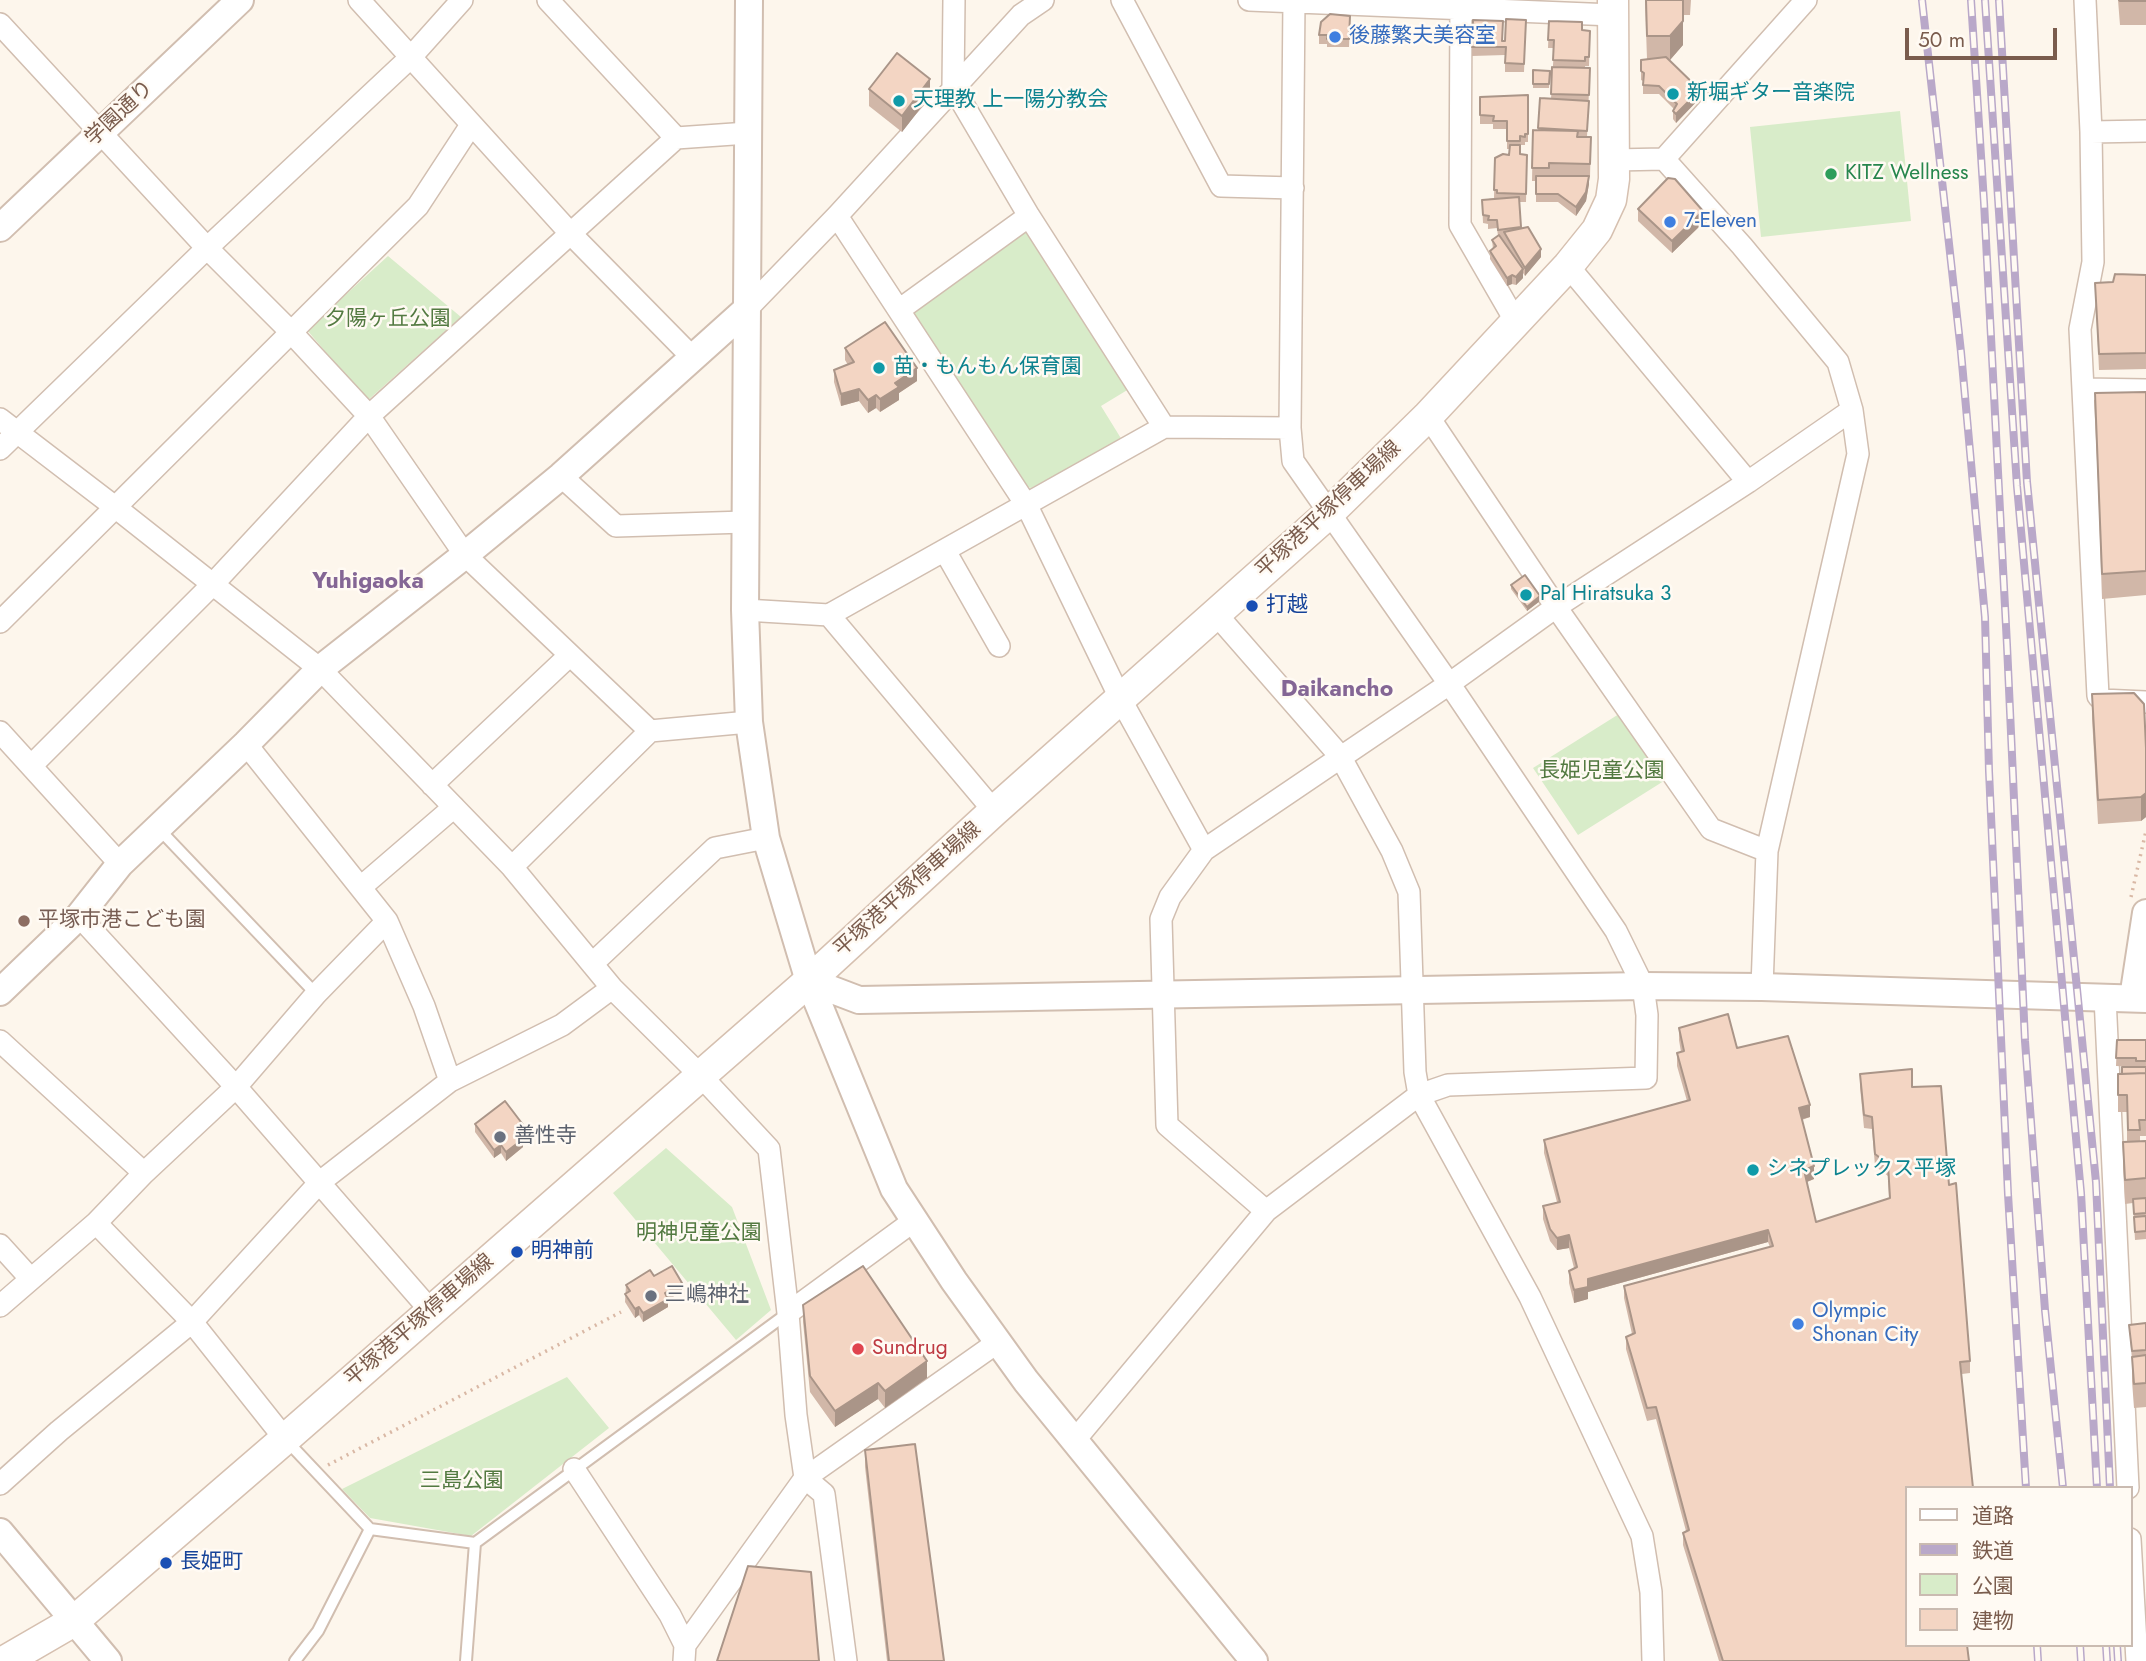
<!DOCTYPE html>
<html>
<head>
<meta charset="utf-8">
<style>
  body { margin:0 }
  #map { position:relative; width:2146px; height:1661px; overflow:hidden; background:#fdf6ec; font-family:Jost,"Noto Sans JP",sans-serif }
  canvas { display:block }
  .legend { position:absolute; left:1905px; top:1486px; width:228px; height:161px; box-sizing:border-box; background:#fffaf3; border:2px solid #cabbb1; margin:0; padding:9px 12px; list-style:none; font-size:21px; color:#7a5c4d }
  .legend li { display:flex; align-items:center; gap:14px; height:35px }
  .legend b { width:35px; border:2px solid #cabbb1 }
  .scale { position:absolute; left:1905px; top:28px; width:152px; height:32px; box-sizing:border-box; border:4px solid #7a5c4d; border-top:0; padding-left:9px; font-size:21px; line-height:24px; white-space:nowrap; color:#7a5c4d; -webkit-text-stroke:5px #fffaf3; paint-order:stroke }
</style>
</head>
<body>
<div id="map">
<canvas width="2146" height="1661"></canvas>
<ul class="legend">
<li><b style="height:9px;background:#fff"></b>道路</li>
<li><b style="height:9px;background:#b9a8c9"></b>鉄道</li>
<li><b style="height:19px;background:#d8ecc9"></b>公園</li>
<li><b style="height:19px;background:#f3d5c3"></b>建物</li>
</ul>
<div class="scale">50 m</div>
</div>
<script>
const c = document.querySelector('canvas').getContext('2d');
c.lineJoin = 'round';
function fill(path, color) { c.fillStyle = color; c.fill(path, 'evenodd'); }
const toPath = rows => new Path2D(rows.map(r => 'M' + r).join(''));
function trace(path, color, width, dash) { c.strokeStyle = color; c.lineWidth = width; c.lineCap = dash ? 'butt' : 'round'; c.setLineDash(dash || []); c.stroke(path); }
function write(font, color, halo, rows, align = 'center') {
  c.font = font + ' Jost,"Noto Sans JP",sans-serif'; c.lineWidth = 5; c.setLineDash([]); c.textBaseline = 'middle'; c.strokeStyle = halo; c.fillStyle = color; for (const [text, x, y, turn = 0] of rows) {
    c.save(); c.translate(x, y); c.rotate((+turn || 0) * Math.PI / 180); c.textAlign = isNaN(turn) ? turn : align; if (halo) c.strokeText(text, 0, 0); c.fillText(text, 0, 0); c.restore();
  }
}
const green = toPath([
  [1900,111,1911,221,1761,237,1750,127],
  [1024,231,1028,233,1129,389,1101,406,1122,440,1031,488,1024,486,914,316,915,310],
  [388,256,461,317,367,401,307,330],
  [1619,714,1667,779,1578,835,1533,768],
  [666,1148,732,1207,771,1310,736,1340,613,1193],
  [567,1377,609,1428,471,1536,370,1518,342,1489]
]);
const path = toPath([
  [2131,897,2146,831],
  [328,1465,621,1312]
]);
const service = toPath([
  [158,828,316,994],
  [286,1440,370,1529,475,1543,788,1313],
  [295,1661,318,1631,370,1529],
  [466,1661,475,1543]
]);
const minor = toPath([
  [359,0,570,233,692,357],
  [548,0,676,138],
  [954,0,953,87,1029,216,1164,427,1290,428],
  [1122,0,1221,186,1293,188],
  [1249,0,1613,15],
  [1461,0,1460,225,1516,322],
  [2085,0,2091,132,2093,262,2080,329,2098,696,2102,700,2146,702],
  [0,24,207,248,291,332,369,416,465,555,650,731,749,722],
  [2091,132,2146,131],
  [1664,159,1742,246,1838,362,1852,410,1858,454,1767,851,1762,987],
  [1614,160,1664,159,1806,0],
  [837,216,1027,506,1121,700,1204,850],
  [1568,266,1748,482],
  [747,309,837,216,1021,15,1043,0],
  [899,310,1029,216],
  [2084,389,2146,390],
  [1428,416,1556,607,1711,829,1767,851],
  [0,419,115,507,320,669,512,867,612,988,700,1075,769,1149,788,1313,796,1415,805,1478,824,1494,846,1661],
  [0,449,207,248,411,57,462,0],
  [561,476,616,526,745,522],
  [945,551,999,646],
  [745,610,829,615,1164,427],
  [1216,614,1340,756,1392,851,1409,892,1415,1072,1419,1095,1530,1297,1642,1536,1651,1592,1653,1661],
  [829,615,994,811],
  [0,622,418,206,471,125],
  [0,732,120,864],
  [246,744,387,921,424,1006,450,1081],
  [31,766,213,584,369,416,676,138,748,133],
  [432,785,570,655],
  [512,867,650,731],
  [361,887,454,807],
  [79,916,236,1087,431,1311],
  [592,964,715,848,766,838],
  [2105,997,2128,1488],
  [0,1041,144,1173],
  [1266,1211,1167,1125,1161,919,1170,897,1204,850,1449,684,1556,607,1748,482,1852,410],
  [96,1223,192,1322,285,1439],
  [0,1245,30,1278],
  [0,1306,96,1223,144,1173,236,1087,316,994,387,921],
  [788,1313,915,1220],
  [1074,1441,1266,1211,1419,1095,1448,1085,1646,1078,1647,1015,1643,986,1616,931,1457,695,1293,461,1290,428,1294,0],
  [574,1469,670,1615,685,1645,684,1661],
  [0,1484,59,1431,192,1322,320,1182,450,1081,562,1025,612,988],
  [2130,1539,2137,1661],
  [685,1645,805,1478,998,1342]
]);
const tertiary = toPath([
  [749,0,745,610,749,722,766,838,799,948,809,981,894,1189,954,1281,1026,1381,1254,1661],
  [0,228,240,0],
  [809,981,859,1000,1643,986,1762,987,2146,999],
  [0,992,79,916,120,864,246,744,320,669,465,555,561,476,747,309],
  [2133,998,2146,913],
  [0,1532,108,1661]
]);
const secondary = toPath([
  [5,1661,74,1621,285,1439,809,981,994,811,1328,514,1428,416,1568,266,1597,230,1611,200,1614,179,1613,0]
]);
const rail = toPath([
  [1922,0,1961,352,1985,617,1989,771,2008,1194,2026,1488],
  [1971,0,1984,202,2007,645,2025,1041,2045,1310,2063,1488],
  [1985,0,2017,486,2081,1193,2097,1488],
  [1999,0,2027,482,2096,1182,2110,1488],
  [2037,1645,2038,1661],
  [2080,1645,2081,1661],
  [2106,1645,2107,1661],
  [2117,1645,2118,1661]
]);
const wall = toPath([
  [1645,0,1691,0,1690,15,1683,15,1683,45,1670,60,1668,60,1700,98,1676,123,1673,119,1673,111,1674,109,1659,94,1643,94,1643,81,1641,80,1641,60,1647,59],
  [2118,0,2146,0,2146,25,2120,25],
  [1350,16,1349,47,1327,47,1327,44,1319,44,1319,35],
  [1526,20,1524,72,1505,72,1505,55,1472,56,1472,47,1505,41],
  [1549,21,1582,30,1590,31,1589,66,1585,66,1585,68,1590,68,1587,137,1591,137,1590,177,1589,177,1589,184,1586,201,1576,216,1558,202,1536,202,1536,181,1532,181,1533,130,1538,130,1540,98,1551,99,1554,48,1548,48],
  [1533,70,1550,71,1549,88,1533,88],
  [869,89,930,96,902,132,869,106],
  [1528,95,1528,142,1525,142,1525,145,1520,145,1520,154,1527,155,1526,202,1519,202,1521,229,1541,257,1525,276,1523,273,1523,278,1516,285,1512,284,1507,286,1490,259,1490,251,1493,249,1492,240,1498,236,1497,228,1488,229,1488,224,1483,223,1482,200,1494,198,1495,158,1509,155,1510,149,1507,149,1507,129,1493,129,1493,124,1480,124,1480,97],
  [1638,209,1703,223,1672,253,1638,221],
  [2146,275,2146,369,2099,370,2095,283,2113,282],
  [845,348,917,381,899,393,899,400,880,412,876,408,868,413,859,401,841,406,834,382,834,370,848,365,845,360],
  [2146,392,2146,595,2102,599,2095,393],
  [1511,585,1540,601,1527,611,1511,589],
  [2092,694,2146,748,2146,817,2141,821,2098,824,2092,718],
  [1679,1028,1737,1048,1810,1117,1802,1120,1814,1179,1807,1182,1816,1222,1889,1198,1888,1176,1875,1166,1872,1129,1864,1128,1860,1087,1860,1074,1912,1087,1949,1185,1970,1361,1970,1373,1962,1374,1906,1645,1970,1645,1967,1646,1969,1661,1719,1661,1683,1545,1683,1533,1686,1531,1656,1419,1647,1421,1626,1349,1626,1337,1632,1334,1624,1298,1624,1286,1770,1247,1768,1242,1588,1292,1588,1299,1574,1303,1569,1283,1569,1271,1574,1268,1569,1248,1557,1250,1550,1241,1543,1219,1543,1206,1557,1202,1544,1153,1544,1140,1687,1101,1677,1066,1677,1053,1681,1052,1679,1040],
  [2117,1040,2146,1040,2146,1136,2140,1136,2140,1141,2146,1141,2146,1239,2135,1240,2133,1203,2125,1204,2123,1166,2123,1142,2127,1142,2127,1112,2118,1112,2118,1074,2122,1074,2136,1067,2116,1066],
  [475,1124,524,1134,521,1137,523,1147,506,1161,501,1153,494,1158,475,1132],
  [654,1276,682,1291,668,1300,668,1307,643,1322,639,1315,635,1318,625,1302,626,1285],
  [803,1305,927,1378,885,1408,878,1399,835,1427,810,1392,803,1322],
  [2146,1323,2146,1407,2134,1408,2132,1381,2132,1360,2129,1325],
  [865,1450,944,1661,887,1661,865,1467]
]);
const shadedWall = toPath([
  [1683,21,1683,45,1670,60,1670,36],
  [930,79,930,96,902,132,902,116],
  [1700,90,1700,98,1676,123,1676,114],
  [1589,176,1589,184,1586,201,1576,216,1576,207],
  [1703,211,1703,223,1672,253,1672,241],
  [1541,249,1541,257,1525,276,1525,268],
  [1523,269,1523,278,1516,285,1516,277],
  [1512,275,1512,284,1507,286,1507,278],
  [917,368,917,381,899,393,899,400,880,412,880,399,895,383],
  [859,389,859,401,841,406,841,394],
  [876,395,876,408,868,413,868,400],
  [1540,596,1540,601,1527,611,1527,607],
  [2146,793,2146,817,2141,821,2141,797],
  [1810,1105,1810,1117,1799,1120,1799,1108],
  [524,1126,524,1134,518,1140,518,1132],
  [523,1139,523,1147,506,1161,506,1152],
  [501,1145,501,1153,494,1158,494,1150],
  [1814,1166,1814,1179,1804,1183,1804,1170],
  [1768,1230,1768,1242,1588,1292,1588,1279],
  [1569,1235,1569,1248,1557,1250,1557,1238],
  [682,1283,682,1291,668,1300,668,1307,643,1322,643,1313,665,1293],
  [1588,1287,1588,1299,1574,1303,1574,1290],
  [639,1307,639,1315,635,1318,635,1309],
  [927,1361,927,1378,885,1408,885,1391],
  [878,1383,878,1399,835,1427,835,1411]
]);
const building = toPath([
  [1646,0,1683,0,1683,21,1670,36,1647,36,1646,0],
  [2119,0,2146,0,2146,1,2120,1,2119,0],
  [1330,14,1350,16,1349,39,1327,39,1327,35,1319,35,1321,22,1330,14],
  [1506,19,1526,20,1524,64,1505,63,1506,47,1472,47,1473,20,1503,21,1502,41,1505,41,1506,19],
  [1549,21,1582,22,1582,30,1590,31,1589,57,1585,57,1585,61,1553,60,1554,40,1548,40,1549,21],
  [897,53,930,79,902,116,869,89,897,53],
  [1666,57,1700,90,1676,114,1673,111,1677,104,1659,86,1643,85,1644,73,1641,71,1641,60,1666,57],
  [1552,67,1590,68,1589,95,1551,94,1552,67],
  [1533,70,1550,71,1549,84,1533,84,1533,70],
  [1528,95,1528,134,1525,134,1525,137,1520,136,1520,141,1507,141,1507,121,1493,121,1494,116,1480,115,1480,97,1528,95],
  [1540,98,1589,101,1587,131,1538,128,1540,98],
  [1533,130,1578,131,1577,137,1591,137,1590,164,1549,163,1549,168,1532,168,1533,130],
  [1510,145,1520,145,1520,154,1527,155,1526,194,1497,193,1497,190,1494,190,1495,158,1503,154,1509,155,1510,145],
  [1536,176,1589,176,1586,192,1576,207,1558,194,1536,194,1536,176],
  [1668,178,1675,179,1703,211,1672,241,1638,209,1668,178],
  [1519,197,1521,227,1498,230,1497,220,1488,220,1489,216,1483,215,1482,200,1519,197],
  [1528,227,1541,249,1525,268,1504,232,1528,227],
  [1499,235,1523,269,1516,277,1512,275,1507,278,1490,251,1496,246,1492,240,1499,235],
  [2115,274,2146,275,2146,353,2099,354,2095,283,2113,282,2115,274],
  [885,322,917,368,895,383,899,387,880,399,876,395,868,400,859,389,841,394,834,370,854,362,845,348,885,322],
  [2146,392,2146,571,2102,574,2095,393,2146,392],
  [1525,575,1540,596,1527,607,1511,585,1525,575],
  [2134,693,2144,704,2146,748,2146,793,2141,797,2098,800,2092,694,2134,693],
  [1728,1014,1737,1048,1788,1036,1810,1105,1799,1108,1814,1166,1804,1170,1816,1222,1890,1198,1888,1164,1875,1154,1872,1117,1864,1115,1860,1074,1912,1069,1912,1087,1941,1086,1949,1185,1956,1183,1970,1361,1960,1362,1973,1488,1906,1488,1906,1645,1967,1645,1969,1661,1723,1661,1683,1533,1689,1530,1656,1407,1647,1408,1626,1337,1635,1333,1624,1286,1773,1246,1768,1230,1588,1279,1588,1287,1574,1290,1569,1271,1577,1267,1569,1235,1557,1238,1550,1229,1543,1206,1560,1202,1544,1140,1690,1100,1677,1053,1684,1051,1679,1028,1728,1014],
  [2117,1040,2146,1040,2146,1061,2136,1061,2136,1058,2116,1058,2117,1040],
  [2122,1067,2146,1067,2146,1073,2122,1074,2122,1067],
  [2146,1073,2146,1120,2139,1120,2140,1130,2128,1130,2127,1095,2118,1095,2118,1074,2146,1073],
  [505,1101,524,1126,518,1132,523,1139,506,1152,501,1145,494,1150,475,1124,505,1101],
  [2146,1141,2146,1178,2125,1180,2123,1142,2146,1141],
  [2146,1198,2146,1213,2134,1214,2133,1199,2146,1198],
  [2146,1216,2146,1231,2135,1232,2134,1217,2146,1216],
  [672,1266,682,1283,665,1293,668,1299,643,1313,639,1307,635,1309,625,1294,630,1291,626,1285,650,1270,654,1276,672,1266],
  [863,1266,927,1361,885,1391,878,1383,835,1411,810,1376,803,1305,863,1266],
  [2146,1323,2146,1350,2132,1351,2129,1325,2146,1323],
  [2146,1355,2146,1383,2134,1384,2132,1357,2146,1355],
  [915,1444,944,1661,889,1661,865,1450,915,1444],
  [748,1566,811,1572,819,1661,717,1661,748,1566]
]);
const markers = [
  [1335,37,7,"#3f7fe0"],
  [1673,94,7,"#0f9aa8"],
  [899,101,7,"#0f9aa8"],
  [1831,174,7,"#2e9e5b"],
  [1670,222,7,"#3f7fe0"],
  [879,368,7,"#0f9aa8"],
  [1526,595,7,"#0f9aa8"],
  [1252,606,7,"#1a4fb4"],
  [24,921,7,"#8d6e63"],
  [500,1137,7,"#6b7280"],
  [1753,1170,7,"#0f9aa8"],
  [517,1252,7,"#1a4fb4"],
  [651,1296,7,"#6b7280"],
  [1798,1324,7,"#3f7fe0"],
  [858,1349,7,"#e0444e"],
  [166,1563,7,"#1a4fb4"]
];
const shopNames = [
  ["後藤繁夫美容室",1349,37],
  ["7-Eleven",1684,222],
  ["Olympic",1812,1312],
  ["Shonan City",1812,1336]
];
const cultureNames = [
  ["新堀ギター音楽院",1687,94],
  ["天理教 上一陽分教会",913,101],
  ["苗・もんもん保育園",893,368],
  ["Pal Hiratsuka 3",1540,595],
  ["シネプレックス平塚",1767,1170]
];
const streetNames = [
  ["学園通り",120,114,-43],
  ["平塚港平塚停車場線",1329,510,-43],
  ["平塚港平塚停車場線",908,890,-42],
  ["平塚港平塚停車場線",420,1321,-41]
];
const leisureNames = [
  ["KITZ Wellness",1845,174]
];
const parkNames = [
  ["夕陽ヶ丘公園",388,320],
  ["長姫児童公園",1602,772],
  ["明神児童公園",699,1234],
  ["三島公園",462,1482]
];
const transitNames = [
  ["打越",1266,606],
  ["明神前",531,1252],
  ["長姫町",180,1563]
];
const educationNames = [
  ["平塚市港こども園",38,921]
];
const worshipNames = [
  ["善性寺",514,1137],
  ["三嶋神社",665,1296]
];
const healthNames = [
  ["Sundrug",872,1349]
];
const neighbourhoodNames = [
  ["Yuhigaoka",368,582],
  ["Daikancho",1337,690]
];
fill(green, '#d8ecc9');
trace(service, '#d1beb0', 14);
trace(minor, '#d1beb0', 24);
trace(tertiary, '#d1beb0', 30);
trace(secondary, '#d6c0b0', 33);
trace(path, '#d9b8a5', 3.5, [2, 5]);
trace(service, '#fff', 10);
trace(minor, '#fff', 21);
trace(tertiary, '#fff', 26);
trace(secondary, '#fff', 30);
trace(rail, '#b9a8c9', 8);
trace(rail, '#fffaf3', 5, [16]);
fill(wall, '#d1b7a8');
fill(shadedWall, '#aa9588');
fill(building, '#f3d5c3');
trace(building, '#aa9588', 2);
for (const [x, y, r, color] of markers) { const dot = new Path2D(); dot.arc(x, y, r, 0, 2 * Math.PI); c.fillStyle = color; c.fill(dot); trace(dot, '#fffaf3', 2.5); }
write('21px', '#366cbe', '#fffaf3', shopNames, 'left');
write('21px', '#0d838f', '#fffaf3', cultureNames, 'left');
write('21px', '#7a5c4d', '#fffaf3', streetNames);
write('21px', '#27864d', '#fffaf3', leisureNames, 'left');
write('21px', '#537a41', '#fffaf3', parkNames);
write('21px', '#164399', '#fffaf3', transitNames, 'left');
write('21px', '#785e54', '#fffaf3', educationNames, 'left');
write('21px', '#5b616d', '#fffaf3', worshipNames, 'left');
write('21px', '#be3a42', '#fffaf3', healthNames, 'left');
write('bold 23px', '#846695', '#fffaf3', neighbourhoodNames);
</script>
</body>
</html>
